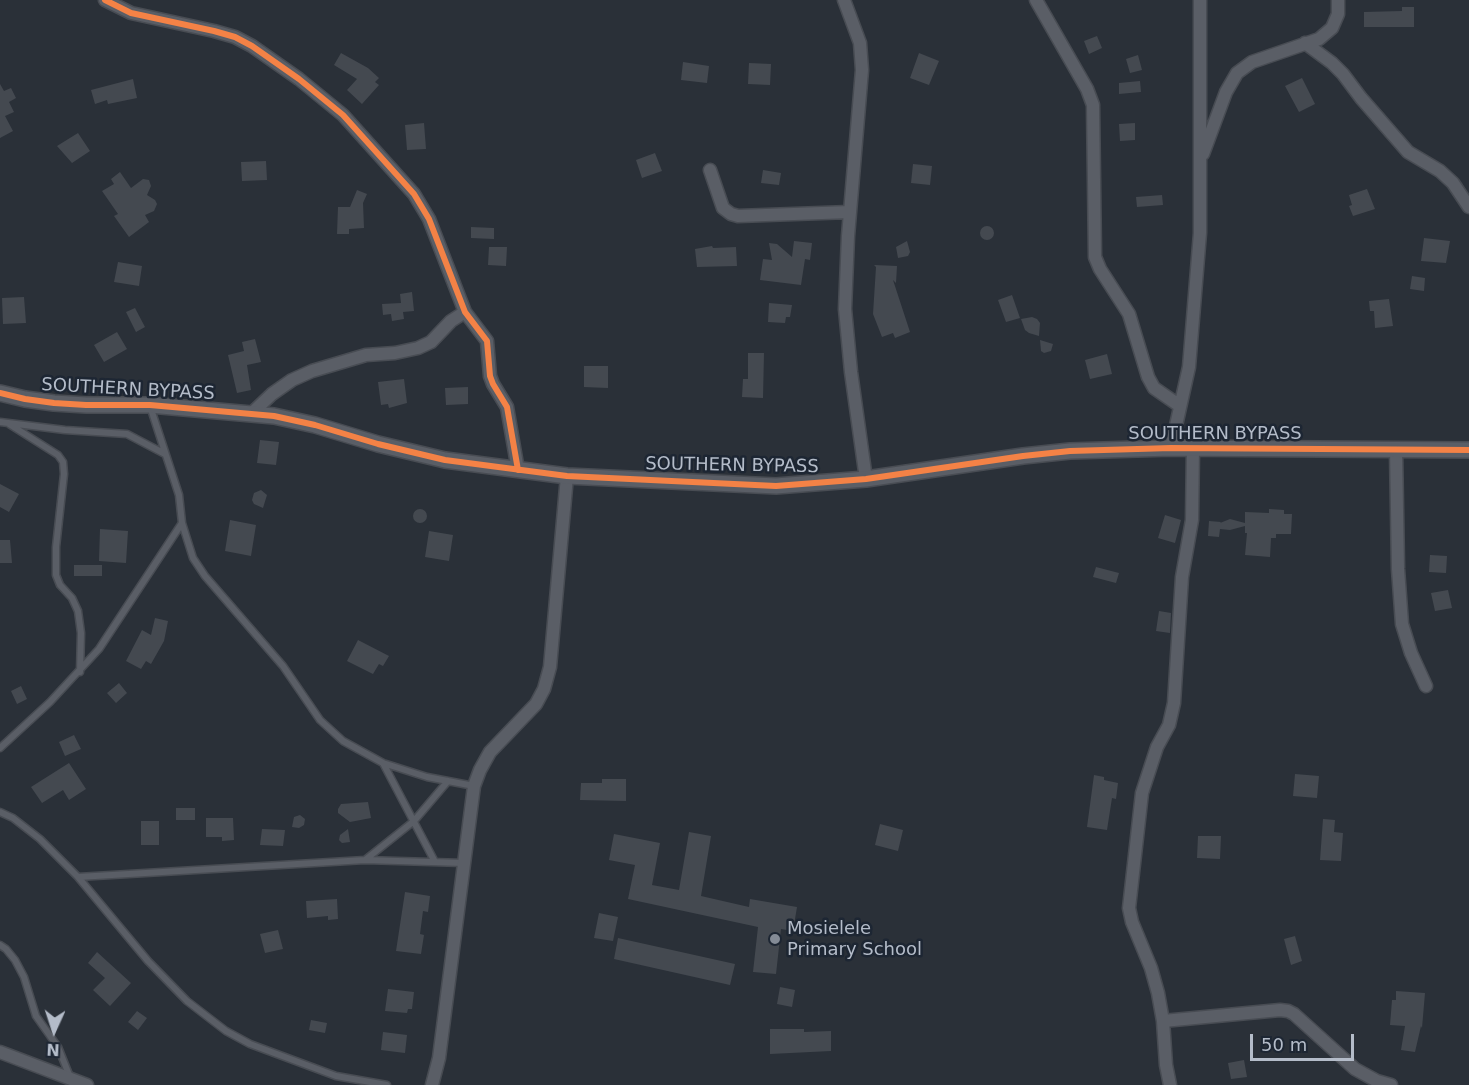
<!DOCTYPE html>
<html>
<head>
<meta charset="utf-8">
<style>
  body { margin:0 }
  #map { position:relative; width:1469px; height:1085px; overflow:hidden; background:#2a3038; font-family:"DejaVu Sans",sans-serif }
  canvas { display:block }
  .north { position:absolute; left:24px; top:1001px; width:60px; height:60px; -webkit-text-stroke:4px #1d2633; paint-order:stroke; rotate:183deg; font-size:16px; font-weight:700; line-height:24px; text-align:center; color:#b4bcc9 }
  .north::after { content:''; display:block; margin:auto; width:21px; height:27px; background:#b4bcc9; clip-path:polygon(50% 0,100% 100%,50% 72%,0 100%) }
  .scale { position:absolute; left:1250px; top:1034px; width:104px; height:27px; box-sizing:border-box; border:3px solid #b4bcc9; border-top:0; padding-left:8px; font-size:18px; line-height:21px; white-space:nowrap; color:#b4bcc9; -webkit-text-stroke:4px #1d2633; paint-order:stroke }
</style>
</head>
<body>
<div id="map">
<canvas width="1469" height="1085"></canvas>
<div class="north">N</div>
<div class="scale">50 m</div>
</div>
<script>
const c = document.querySelector('canvas').getContext('2d');
c.lineJoin = 'round';
function fill(path, color) { c.fillStyle = color; c.fill(path, 'evenodd'); }
const toPath = rows => new Path2D(rows.map(r => 'M' + r).join(''));
function trace(path, color, width, dash) { c.strokeStyle = color; c.lineWidth = width; c.lineCap = dash ? 'butt' : 'round'; c.setLineDash(dash || []); c.stroke(path); }
function write(font, color, halo, rows, align = 'center') {
  c.font = font + ' "DejaVu Sans",sans-serif'; c.lineWidth = 5; c.setLineDash([]); c.textBaseline = 'middle'; c.strokeStyle = halo; c.fillStyle = color; for (const [text, x, y, turn = 0] of rows) {
    c.save(); c.translate(x, y); c.rotate((+turn || 0) * Math.PI / 180); c.textAlign = isNaN(turn) ? turn : align; if (halo) c.strokeText(text, 0, 0); c.fillText(text, 0, 0); c.restore();
  }
}
const building = toPath([
  [1402,7,1414,7,1414,27,1364,27,1364,12,1402,11],
  [1097,36,1102,48,1089,54,1084,41],
  [341,53,368,68,379,78,375,82,379,85,362,104,347,90,357,79,334,65],
  [919,53,939,61,929,85,910,78],
  [1138,55,1142,70,1130,73,1126,59],
  [683,62,709,66,707,83,681,80],
  [749,63,771,64,770,85,748,84],
  [1302,78,1315,104,1299,112,1285,86],
  [133,79,137,98,108,104,107,100,95,104,91,90],
  [1140,81,1141,92,1119,94,1119,83],
  [0,84,4,91,11,88,16,98,9,102,14,112,5,116,13,131,0,138],
  [424,123,426,149,407,150,405,125],
  [1135,123,1135,140,1120,141,1119,124],
  [78,133,90,151,72,163,57,146],
  [655,153,662,171,642,178,636,160],
  [266,161,267,180,242,181,241,162],
  [913,164,932,166,930,185,911,183],
  [763,170,781,173,779,185,761,183],
  [120,172,131,188,143,179,149,180,151,186,147,195,155,200,157,204,154,211,145,215,149,222,129,237,114,216,118,214,102,191,114,184,111,179],
  [1367,189,1375,209,1353,216,1349,206,1352,205,1349,195],
  [357,190,367,194,363,203,364,228,349,229,349,234,337,234,338,207,350,207],
  [1162,195,1163,205,1137,207,1136,197],
  '980 233a7 7 0 1 1 14 0a7 7 0 1 1-14 0Z',
  [471,227,494,228,494,239,471,238],
  [1424,238,1450,241,1446,263,1421,261],
  [794,241,812,243,810,260,805,259,801,285,760,280,763,259,772,260,769,243,777,244,792,257],
  [907,241,910,252,908,256,898,258,896,247],
  [712,246,713,248,736,247,737,266,697,267,695,249],
  [489,247,507,247,506,266,488,265],
  [118,262,142,266,139,286,114,282],
  [874,265,897,266,896,283,893,280,910,332,895,338,893,333,882,337,873,314,876,267],
  [1412,276,1425,278,1424,291,1410,289],
  [412,292,414,311,403,312,404,319,392,321,391,314,383,315,382,304,401,303,400,294],
  [1012,295,1020,318,1006,322,998,300],
  [24,297,26,323,3,324,2,298],
  [1389,299,1393,326,1375,328,1374,311,1370,311,1369,301],
  [769,303,792,305,790,317,786,317,785,323,768,322],
  [135,308,145,327,136,332,126,312],
  [1032,317,1037,319,1040,323,1039,336,1029,333,1025,330,1021,319],
  [117,332,127,349,104,362,94,345],
  [255,339,261,362,247,365,251,390,237,393,228,355,244,351,242,342],
  [1040,340,1053,344,1051,351,1044,353,1041,351],
  [748,353,764,353,763,398,742,397,743,379,748,379],
  [1107,354,1112,374,1090,379,1085,360],
  [584,366,608,366,608,388,584,387],
  [404,379,407,403,389,408,388,404,381,405,378,382],
  [468,387,468,404,446,405,445,388],
  [260,440,279,442,276,465,257,463],
  [0,484,19,494,9,512,0,507],
  [261,490,267,495,263,508,254,504,252,500,254,493],
  [1269,509,1284,510,1284,514,1292,514,1291,534,1276,534,1276,538,1271,538,1270,557,1245,555,1247,533,1245,533,1245,526,1230,530,1220,529,1219,537,1208,536,1209,521,1221,522,1220,523,1230,519,1245,523,1245,512,1269,513],
  '413 516a7 7 0 1 1 14 0a7 7 0 1 1-14 0Z',
  [1165,515,1181,520,1175,543,1158,538],
  [230,520,256,525,251,556,225,551],
  [100,529,128,531,126,563,99,561],
  [429,531,453,535,449,561,425,557],
  [0,540,10,540,12,563,0,563],
  [1430,555,1447,556,1446,573,1429,572],
  [74,565,102,565,102,576,74,576],
  [1096,567,1119,573,1116,583,1093,577],
  [1448,590,1452,608,1435,611,1431,593],
  [1159,611,1171,613,1170,633,1156,631],
  [155,618,168,621,164,641,151,664,146,661,141,669,126,661,142,630,151,635],
  [358,640,389,656,383,666,379,664,373,674,347,661],
  [119,683,127,693,116,703,107,693],
  [21,686,27,699,17,704,11,691],
  [74,735,81,749,65,756,59,742],
  [69,763,86,789,69,800,63,790,42,803,31,787],
  [1295,774,1319,776,1317,798,1293,796],
  [1094,775,1104,777,1104,780,1118,783,1116,799,1112,798,1107,830,1087,827],
  [602,779,626,779,626,801,580,800,581,783,602,783],
  [368,802,371,818,350,822,338,813,338,809,341,804],
  [176,808,195,808,195,820,176,820],
  [300,815,305,819,304,825,299,828,292,827,294,817],
  [206,818,233,818,234,840,222,841,222,837,206,837],
  [1323,819,1335,820,1334,832,1343,833,1341,861,1320,860],
  [141,821,159,821,159,845,141,845],
  [880,824,903,830,898,851,875,845],
  [262,829,285,830,283,846,260,845],
  [348,829,350,842,342,843,339,840,340,835],
  [689,832,711,836,701,896,749,907,750,899,797,907,793,931,781,929,776,974,753,972,758,927,628,899,635,865,609,860,614,834,660,843,652,885,679,890],
  [1198,836,1221,836,1220,859,1197,858],
  [405,892,430,896,428,912,423,911,420,934,424,935,421,954,396,951],
  [337,899,338,919,328,920,328,916,307,918,306,901],
  [599,913,618,917,613,941,594,938],
  [278,930,283,949,265,953,260,934],
  [1295,936,1302,961,1291,965,1284,939],
  [618,938,735,964,730,985,614,959],
  [97,952,131,983,110,1006,93,990,105,978,88,963],
  [780,987,795,990,792,1007,777,1004],
  [388,989,414,992,412,1009,408,1009,407,1013,385,1011],
  [1396,991,1425,993,1422,1028,1421,1026,1415,1052,1401,1050,1405,1026,1390,1025,1392,1000,1396,1000],
  [137,1011,147,1018,138,1030,128,1022],
  [311,1020,327,1023,325,1033,309,1030],
  [770,1029,804,1029,804,1032,831,1031,831,1051,770,1054],
  [383,1032,407,1035,405,1053,381,1050],
  [1244,1060,1247,1077,1231,1079,1228,1063]
]);
const service = toPath([
  [0,422,65,430,127,434,165,454],
  [9,424,58,455,63,462,64,474,56,547,56,575,60,585,72,598,78,611,81,633,80,672],
  [182,523,193,558,205,576,283,666,320,720,343,741,383,763,427,777,474,786],
  [0,748,50,702,99,649,182,523,179,495,150,406],
  [383,763,435,862],
  [0,812,13,818,40,839,78,877,148,961,187,1001,226,1031,250,1044,336,1076,387,1085],
  [365,860,414,821,448,781],
  [78,877,365,860,464,863],
  [0,945,6,949,15,960,24,977,36,1016,58,1047,70,1077]
]);
const minor = toPath([
  [105,0,131,13,214,31,235,37,252,46,299,79,343,115,414,194,429,219,465,312,487,341,490,376,493,384,507,407,518,470],
  [844,0,860,43,862,70,848,236,845,309,851,372,866,479],
  [1036,0,1087,89,1093,105,1095,257,1100,269,1129,314,1148,377,1154,388,1180,406],
  [1305,43,1332,63,1343,74,1361,98,1408,152,1440,171,1453,183,1469,207],
  [1203,154,1226,92,1237,73,1252,62,1319,39,1332,28,1338,14,1338,0],
  [710,170,723,208,731,214,738,216,850,212],
  [252,413,272,394,292,380,312,371,366,355,395,353,418,348,431,342,451,321,465,312],
  [1171,448,1189,367,1200,233,1200,0],
  [1396,450,1398,569,1402,624,1411,653,1426,686],
  [1163,1021,1280,1010,1288,1011,1294,1014,1355,1069,1377,1081,1391,1085],
  [0,1052,87,1085],
  [432,1085,439,1058,474,786,480,770,490,752,536,704,544,689,550,667,567,476],
  [1170,1085,1166,1065,1163,1021,1158,993,1151,968,1132,922,1129,908,1142,793,1157,747,1169,725,1174,703,1182,577,1192,520,1193,448]
]);
const tertiary = toPath([
  [0,393,25,399,54,403,86,405,150,405,274,416,315,425,378,444,445,460,567,476,776,486,866,479,1023,456,1070,451,1171,448,1469,450]
]);
const cycleway = toPath([
  [105,0,131,13,214,31,235,37,252,46,299,79,343,115,414,194,429,219,465,312,487,341,490,376,493,384,507,407,518,470],
  [0,393,25,399,54,403,86,405,150,405,274,416,315,425,378,444,445,460,567,476,776,486,866,479,1023,456,1070,451,1171,448,1469,450]
]);
const markers = [
  [775,939,6,"#848b96"]
];
const streetNames = [
  ["SOUTHERN BYPASS",128,390,3],
  ["SOUTHERN BYPASS",1215,434],
  ["SOUTHERN BYPASS",732,466,1]
];
const poiNames = [
  ["Mosielele",787,929],
  ["Primary School",787,950]
];
fill(building, '#444950');
trace(service, '#484c53', 9);
trace(minor, '#484c53', 15);
trace(tertiary, '#484c53', 18);
trace(service, '#5a5e66', 6);
trace(minor, '#5a5e66', 12);
trace(tertiary, '#5a5e66', 15);
trace(cycleway, '#f48246', 6);
for (const [x, y, r, color] of markers) { const dot = new Path2D(); dot.arc(x, y, r, 0, 2 * Math.PI); c.fillStyle = color; c.fill(dot); trace(dot, '#1d2633', 2); }
write('18px', '#b4bcc9', '#1d2633', streetNames);
write('18px', '#b4bcc9', '#1d2633', poiNames, 'left');
</script>
</body>
</html>
